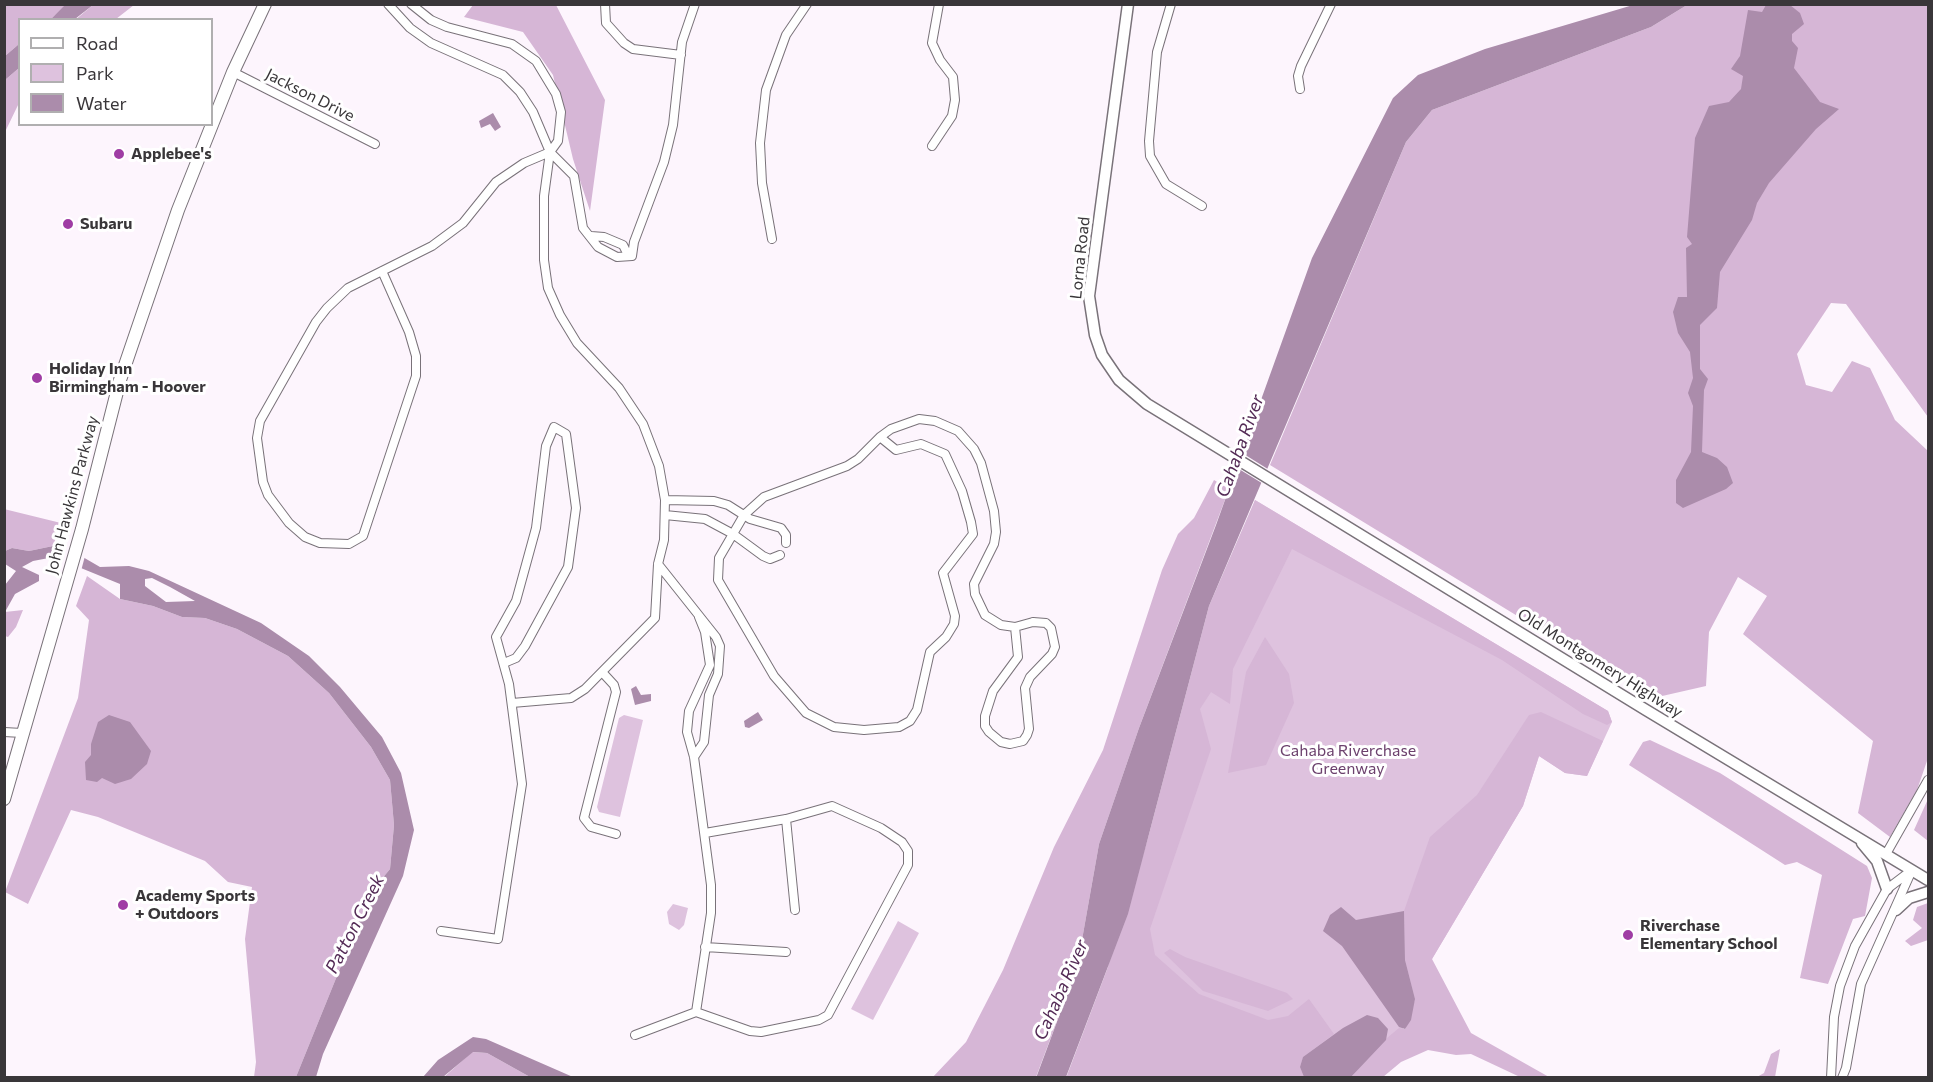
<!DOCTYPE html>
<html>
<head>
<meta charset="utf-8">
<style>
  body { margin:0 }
  #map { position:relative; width:1933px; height:1082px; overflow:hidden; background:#fdf5fd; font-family:Commissioner,sans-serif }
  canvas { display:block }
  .frame { position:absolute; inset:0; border:6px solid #393639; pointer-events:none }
  .legend { position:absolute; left:18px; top:18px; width:195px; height:108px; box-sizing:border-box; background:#fff; border:2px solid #b0afb0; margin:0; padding:8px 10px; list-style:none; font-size:18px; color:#393639 }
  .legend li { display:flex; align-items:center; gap:12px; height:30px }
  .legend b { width:30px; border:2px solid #b0afb0 }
</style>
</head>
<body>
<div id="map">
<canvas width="1933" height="1082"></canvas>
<div class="frame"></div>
<ul class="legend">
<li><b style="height:8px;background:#fff"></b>Road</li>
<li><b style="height:16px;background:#dec2de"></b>Park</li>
<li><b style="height:16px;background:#ab8cab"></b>Water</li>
</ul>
</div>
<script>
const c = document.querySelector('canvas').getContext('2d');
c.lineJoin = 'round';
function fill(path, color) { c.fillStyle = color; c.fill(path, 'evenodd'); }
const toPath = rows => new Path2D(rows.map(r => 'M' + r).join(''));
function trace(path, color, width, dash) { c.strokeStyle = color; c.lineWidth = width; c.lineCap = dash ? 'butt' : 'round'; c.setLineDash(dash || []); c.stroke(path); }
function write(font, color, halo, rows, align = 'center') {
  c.font = font + ' Commissioner,sans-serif'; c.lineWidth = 6; c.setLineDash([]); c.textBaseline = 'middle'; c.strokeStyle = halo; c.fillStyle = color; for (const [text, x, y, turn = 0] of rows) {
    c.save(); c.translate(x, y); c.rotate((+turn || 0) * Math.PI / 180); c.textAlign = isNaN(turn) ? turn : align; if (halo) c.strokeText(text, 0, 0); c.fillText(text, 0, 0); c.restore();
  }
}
const green = toPath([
  [1255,500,1608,711,1612,722,1587,776,1565,773,1539,756,1523,806,1432,959,1383,1077,1275,1077,1108,966],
  [624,715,643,720,620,817,599,812,597,807,619,718],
  [673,904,688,908,684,925,679,930,669,924,667,912],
  [898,921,919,933,873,1020,851,1009]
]);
const forest = toPath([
  [5,5,66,5,51,19,20,20,19,44,5,56],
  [93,5,134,5,116,19,75,20],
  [473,5,556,5,605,100,590,211,573,159,553,75,523,32,464,17],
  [1687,5,1928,5,1928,417,1846,304,1831,303,1797,354,1806,385,1832,392,1852,361,1870,368,1895,420,1928,451,1928,758,1917,790,1890,837,1858,813,1873,741,1743,634,1767,596,1738,577,1709,632,1706,686,1649,699,1615,667,1601,667,1270,465,1406,142,1432,110,1651,27],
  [19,68,19,103,5,132,5,80],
  [1214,480,1229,489,1139,728,1099,844,1077,968,1036,1077,932,1078,966,1042,1003,970,1054,847,1103,750,1162,570,1178,534,1194,518],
  [1255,500,1608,711,1612,722,1607,725,1583,714,1502,660,1292,549,1233,669,1230,704,1211,692,1200,709,1211,749,1150,929,1155,955,1199,994,1268,1020,1288,1016,1309,999,1334,1034,1303,1057,1300,1067,1304,1077,1066,1078,1128,914,1209,606],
  [4,509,61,523,53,546,29,551,12,548,5,551],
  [87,576,120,599,153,606,182,617,205,618,237,629,288,656,329,693,371,747,390,780,394,825,390,869,371,892,296,1077,254,1077,256,1062,245,939,252,887,228,882,205,861,98,817,71,810,28,904,5,892,78,698,89,620,76,606],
  [23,610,16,627,8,637,5,636,5,612],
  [1265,637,1289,674,1294,703,1266,765,1228,773,1246,672],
  [1541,712,1603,741,1587,776,1565,773,1539,756,1523,806,1432,959,1471,1033,1549,1077,1520,1077,1471,1054,1456,1055,1428,1050,1401,1062,1383,1077,1351,1078,1375,1048,1399,1028,1405,1029,1415,999,1405,960,1404,911,1430,837,1477,795,1529,715],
  [1650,740,1720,773,1867,866,1872,878,1865,916,1853,919,1828,984,1800,978,1822,875,1797,862,1785,865,1629,765,1643,742],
  [1928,799,1928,841,1914,830],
  [1928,903,1928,940,1911,946,1905,941,1922,928,1913,920,1917,907],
  [1170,949,1185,957,1287,993,1293,999,1268,1011,1203,991,1164,953],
  [1780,1049,1775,1077,1757,1077,1764,1073,1771,1054],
  [472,1052,487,1053,530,1077,443,1078]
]);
const water = toPath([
  [66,4,93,4,93,5,75,19,51,19],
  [1633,5,1687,5,1651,27,1432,110,1406,142,1209,606,1128,914,1066,1077,1036,1078,1077,968,1099,844,1139,728,1216,525,1312,258,1393,98,1418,75,1485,49],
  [1766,5,1790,5,1800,13,1804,24,1792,34,1792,41,1798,48,1794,68,1820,102,1839,109,1816,129,1769,183,1757,203,1752,220,1720,272,1717,308,1700,325,1700,369,1708,379,1704,390,1702,452,1717,458,1727,467,1733,483,1726,489,1683,508,1676,503,1676,480,1691,452,1693,406,1688,393,1693,378,1690,352,1678,333,1673,312,1678,297,1687,297,1686,248,1692,244,1687,237,1695,138,1709,106,1729,102,1741,89,1743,76,1731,69,1740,56,1748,10,1762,12],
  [19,44,19,68,5,80,5,56],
  [493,113,501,127,495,131,490,124,481,128,479,121],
  [53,546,69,549,100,567,129,566,149,571,261,623,309,656,340,687,382,737,401,773,414,830,403,876,323,1054,316,1077,296,1077,371,892,390,869,394,825,390,780,371,747,329,693,288,656,237,629,205,618,182,617,153,606,120,599,120,584,54,557,33,561,22,567,39,575,39,581,15,594,5,612,5,585,16,571,5,564,5,551,12,548,29,551],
  [152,578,170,587,195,601,166,602,145,586,145,579],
  [636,686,641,695,651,694,651,701,635,705,631,689],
  [758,712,763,720,749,728,745,727,744,721],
  [109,715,130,722,151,751,147,764,131,779,115,784,102,778,97,782,86,780,85,762,91,755,91,744,98,722],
  [1341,907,1356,920,1404,911,1405,960,1415,999,1411,1020,1405,1029,1399,1027,1342,946,1323,931,1330,915],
  [1367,1015,1378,1018,1388,1029,1386,1040,1351,1077,1304,1077,1300,1067,1303,1057,1343,1028],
  [473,1037,486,1039,573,1077,530,1077,487,1053,473,1052,443,1077,423,1077,438,1060]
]);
const pier = toPath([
  [1239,451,1271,471,1265,485,1234,466],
  [58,544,70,546,85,556,81,571,54,560]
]);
const minor = toPath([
  [388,4,410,28,431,43,503,75,520,92,533,112,550,152,558,141,561,112,556,94,536,61,512,44,447,27,431,20,411,4],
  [605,4,606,23,624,43,633,49,681,55],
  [1171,4,1157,52,1149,141,1150,156,1166,184,1202,206],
  [233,72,375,144],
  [1300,89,1298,76,1301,66,1331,4],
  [932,146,952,116,955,100,953,77,940,60,932,43,939,4],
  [550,152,574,176,583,228,598,247,617,257,632,256,634,242,664,162,673,125,682,42,695,4],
  [591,236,604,237,623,245,628,255],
  [772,239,762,183,760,143,766,90,786,35,807,4],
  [382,271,409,332,416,356,416,376,363,536,349,544,320,543,305,537,289,523,268,495,263,482,257,438,260,421,316,322,327,308,348,288,382,271],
  [382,271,432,246,463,223,496,182,524,163,550,152],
  [880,437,896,450,921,444,945,454,962,491,971,522,973,534,943,573,955,616,954,624,946,637,930,652,917,710,910,721,899,727,864,730,834,727,806,713,774,676,718,580,719,558,744,515,764,497,847,466,858,459,880,437,891,429,919,419,935,421,958,431,974,449,981,463,994,511,996,532,994,544,974,584,975,594,985,615,1001,625,1015,627],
  [665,500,714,501,728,505,750,519,781,528,786,535,786,543],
  [665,515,705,519,733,534,763,556,770,559,780,555],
  [658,564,716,637,720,646,718,674,709,695,704,742,694,757],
  [699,617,705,632,710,665,689,711,687,732,694,757,711,885,711,913,696,1012,750,1031,761,1032,819,1020,828,1015,908,865,908,851,902,842,881,828,832,806,786,819,705,833],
  [1033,622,1046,623,1051,628,1055,647,1052,654,1030,677,1025,688,1029,729,1027,735,1023,741,1010,744,1001,742,989,732,985,726,985,716,993,691,1018,657,1015,627,1033,622],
  [602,672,614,685,616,692,584,818,591,827,616,834],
  [512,703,571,698,585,689,655,618,658,564,664,540,665,500,659,466,643,424,619,388,577,343,560,315,548,288,544,260,544,196,550,152],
  [4,732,22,733],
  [786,819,795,910],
  [1886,854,1928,780],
  [441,931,498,939,522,784,509,684,496,637,516,601,536,528,546,446,554,427,566,434,576,508,568,567,525,646,516,658,504,663],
  [705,947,786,952],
  [635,1035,696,1012],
  [1831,1078,1834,1017,1840,986,1855,946,1887,889,1912,870],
  [1842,1078,1846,1068,1861,984,1912,870]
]);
const tertiary = toPath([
  [1128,4,1089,296,1095,335,1102,355,1119,380,1147,404,1201,437,1646,710,1928,880],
  [1862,843,1877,861,1887,889],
  [1896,910,1909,898,1928,892]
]);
const secondary = toPath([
  [4,799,82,529,120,380,178,210,233,72,265,4]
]);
const markers = [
  [119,154,6,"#9f3da4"],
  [68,224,6,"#9f3da4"],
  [37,378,6,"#9f3da4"],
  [123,905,6,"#9f3da4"],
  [1628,935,6,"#9f3da4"]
];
const streetNames = [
  ["Jackson Drive",310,95,27],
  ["Lorna Road",1080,258,-84],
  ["John Hawkins Parkway",72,495,-75],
  ["Old Montgomery Highway",1600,663,32]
];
const poiNames = [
  ["Applebee's",131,154],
  ["Subaru",80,224],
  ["Holiday Inn",49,369],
  ["Birmingham - Hoover",49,387],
  ["Academy Sports",135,896],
  ["+ Outdoors",135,914],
  ["Riverchase",1640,926],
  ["Elementary School",1640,944]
];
const parkNames = [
  ["Cahaba Riverchase",1348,751],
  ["Greenway",1348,769]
];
const waterNames = [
  ["Cahaba River",1240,446,-70],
  ["Patton Creek",355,924,-63],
  ["Cahaba River",1061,990,-66]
];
fill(green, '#dec2de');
fill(forest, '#d6b6d6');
fill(water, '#ab8cab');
fill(pier, '#fdf5fd');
trace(minor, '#797279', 10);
trace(tertiary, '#797279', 13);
trace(secondary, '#797279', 14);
trace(minor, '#fff', 8);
trace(tertiary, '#fff', 10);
trace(secondary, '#fff', 12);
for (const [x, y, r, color] of markers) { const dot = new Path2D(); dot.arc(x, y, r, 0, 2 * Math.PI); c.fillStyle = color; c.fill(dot); trace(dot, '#fff', 2); }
write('16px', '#393639', '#fff', streetNames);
write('bold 16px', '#393639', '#fff', poiNames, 'left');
write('16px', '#6c416d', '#fff', parkNames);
write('italic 18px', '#542b56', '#fff', waterNames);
</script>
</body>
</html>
